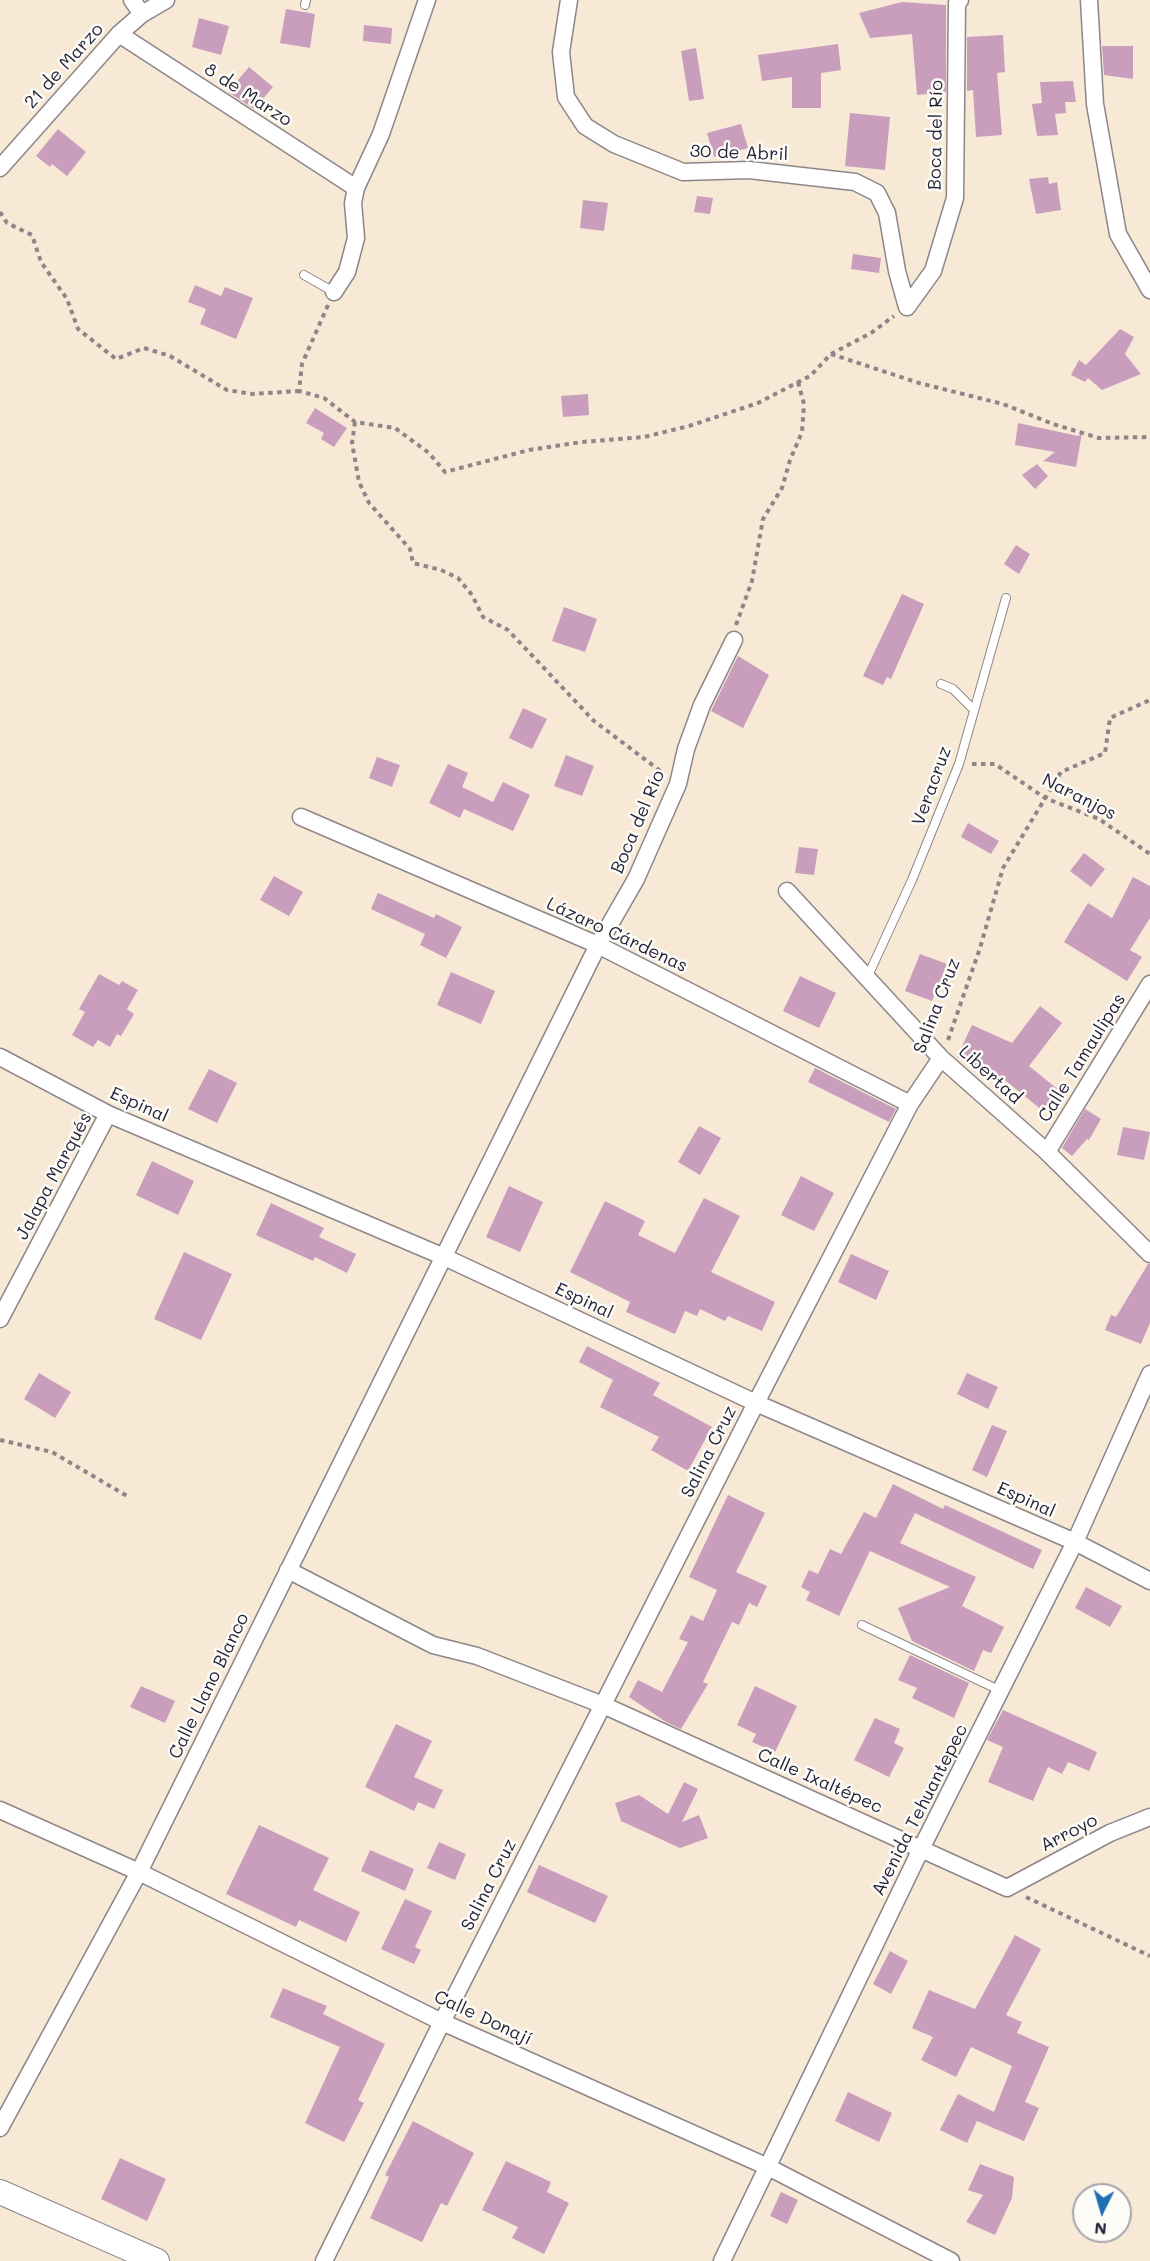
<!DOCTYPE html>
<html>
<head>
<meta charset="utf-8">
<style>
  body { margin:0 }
  #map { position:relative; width:1150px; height:2261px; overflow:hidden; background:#f8e9d6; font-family:Mali,sans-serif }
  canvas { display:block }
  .north { position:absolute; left:1072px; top:2183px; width:60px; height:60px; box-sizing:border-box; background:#fdfcf7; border:2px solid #a5a5ac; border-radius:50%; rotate:185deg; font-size:16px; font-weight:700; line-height:24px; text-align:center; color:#22223b }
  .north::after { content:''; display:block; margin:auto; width:21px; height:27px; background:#1f6fb2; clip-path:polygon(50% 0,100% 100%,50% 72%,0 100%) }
</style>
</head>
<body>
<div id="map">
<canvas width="1150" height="2261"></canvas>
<div class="north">N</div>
</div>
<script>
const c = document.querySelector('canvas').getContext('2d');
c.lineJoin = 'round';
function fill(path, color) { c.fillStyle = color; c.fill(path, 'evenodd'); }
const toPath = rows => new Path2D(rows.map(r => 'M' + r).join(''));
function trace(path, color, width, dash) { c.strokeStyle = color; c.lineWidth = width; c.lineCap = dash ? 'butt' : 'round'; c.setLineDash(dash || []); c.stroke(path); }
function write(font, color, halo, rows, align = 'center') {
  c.font = font + ' Mali,sans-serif'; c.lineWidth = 5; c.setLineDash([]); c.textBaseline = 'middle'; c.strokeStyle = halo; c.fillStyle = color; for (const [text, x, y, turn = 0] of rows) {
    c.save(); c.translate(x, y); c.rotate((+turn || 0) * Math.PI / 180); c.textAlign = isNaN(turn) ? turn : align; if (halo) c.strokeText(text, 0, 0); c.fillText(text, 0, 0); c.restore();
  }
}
const building = toPath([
  [902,2,946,5,946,92,917,95,912,34,870,38,859,13],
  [286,9,315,14,310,48,280,43],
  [199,18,229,26,221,55,192,47],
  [364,25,392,28,391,44,363,41],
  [1003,35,1005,72,997,73,1002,135,976,137,973,90,967,91,967,37],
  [838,44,841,70,821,73,821,108,792,108,792,77,762,81,758,55],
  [1102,46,1133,46,1133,79,1104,75],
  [696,48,704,99,689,101,681,51],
  [249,67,273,87,254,109,228,92],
  [1073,81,1076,102,1065,102,1066,113,1055,114,1058,135,1037,136,1032,104,1042,103,1040,82],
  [850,113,890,117,885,170,845,166],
  [741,124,748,148,714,157,707,133],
  [58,129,86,152,67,176,52,164,50,167,36,156],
  [1048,177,1049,184,1057,182,1061,210,1036,214,1029,179],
  [697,196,713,198,710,214,694,212],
  [583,200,608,203,604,231,580,228],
  [853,254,881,258,879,273,851,269],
  [195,285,221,296,225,287,253,298,236,339,200,324,206,309,188,302],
  [1120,329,1134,337,1125,354,1141,374,1102,390,1088,378,1085,382,1071,375,1079,360,1086,365],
  [588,394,589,415,563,417,561,396],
  [315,408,347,428,334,447,321,439,324,433,306,423],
  [1018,423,1078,436,1082,433,1076,467,1043,461,1055,452,1015,445],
  [1037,464,1048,476,1035,489,1022,475],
  [1016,545,1030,554,1019,574,1004,564],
  [902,594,924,604,891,679,887,677,883,685,863,676],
  [564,607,597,619,585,652,552,641],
  [738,656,769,675,743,728,711,711],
  [523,708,547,719,532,749,509,738],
  [566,755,594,766,582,796,554,786],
  [377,757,400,765,392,787,369,778],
  [448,764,468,773,462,787,493,802,503,782,530,795,513,831,464,809,460,818,429,803],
  [968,823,999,841,991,854,961,837],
  [799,847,818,849,814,875,795,873],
  [1084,853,1105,869,1091,887,1070,871],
  [274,876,303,892,289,916,260,900],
  [1133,877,1150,886,1150,918,1130,950,1142,957,1127,981,1064,942,1088,903,1112,918],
  [378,893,434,918,436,914,462,927,446,958,420,945,425,934,371,909],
  [920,954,947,964,932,1001,905,991],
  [451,972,495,991,481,1024,437,1005],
  [99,974,119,985,122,981,138,990,127,1009,134,1014,121,1036,117,1034,110,1047,98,1040,93,1047,72,1035,85,1012,79,1009],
  [800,976,836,993,819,1028,783,1011],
  [1040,1006,1062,1023,1029,1066,1060,1091,1043,1111,1001,1077,957,1057,972,1025,1012,1043],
  [815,1068,896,1109,889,1122,808,1082],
  [209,1069,237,1083,217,1123,188,1109],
  [1085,1109,1101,1119,1089,1140,1087,1139,1072,1156,1062,1148],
  [699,1126,721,1138,700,1175,678,1162],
  [1123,1127,1150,1132,1144,1160,1117,1155],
  [152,1161,194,1181,178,1215,136,1195],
  [801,1176,834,1193,814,1231,781,1215],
  [509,1186,543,1202,520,1252,486,1237],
  [704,1198,740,1216,711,1272,775,1302,762,1331,728,1316,725,1321,700,1309,697,1316,685,1311,675,1334,626,1312,630,1302,570,1272,605,1201,645,1221,638,1235,675,1253],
  [271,1203,324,1228,319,1237,356,1254,347,1273,315,1257,313,1261,256,1235],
  [184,1252,232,1274,201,1340,154,1319],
  [851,1254,889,1271,876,1300,838,1282],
  [1148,1264,1150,1264,1150,1323,1141,1344,1105,1330,1111,1315,1116,1317],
  [587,1346,660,1383,653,1395,712,1427,688,1471,651,1450,659,1437,600,1407,613,1380,579,1362],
  [39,1373,71,1392,55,1418,24,1399],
  [967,1373,998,1387,988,1409,957,1394],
  [992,1425,1007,1431,987,1477,972,1470],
  [893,1484,943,1509,945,1505,1042,1550,1033,1569,915,1513,900,1543,976,1577,962,1606,1004,1627,991,1653,983,1650,974,1671,912,1641,898,1608,950,1587,870,1551,839,1616,806,1600,810,1592,801,1587,809,1570,818,1574,830,1549,841,1554,864,1512,876,1518],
  [728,1495,765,1513,736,1572,767,1586,757,1607,749,1603,739,1625,732,1622,703,1682,708,1684,681,1729,666,1722,629,1697,638,1680,662,1692,688,1642,679,1639,691,1615,703,1621,717,1590,689,1577],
  [1086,1587,1122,1606,1110,1627,1075,1608],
  [910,1655,969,1683,954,1718,912,1698,917,1688,898,1680],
  [141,1686,175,1701,165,1723,130,1707],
  [755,1686,797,1706,775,1752,752,1742,756,1734,737,1725],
  [1003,1710,1097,1752,1089,1771,1068,1762,1062,1774,1048,1767,1033,1801,988,1782,1003,1747,987,1740],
  [875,1718,900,1729,894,1743,904,1748,889,1777,854,1760],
  [396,1724,432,1741,414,1777,443,1790,434,1809,418,1802,414,1811,365,1787],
  [684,1782,698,1789,682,1822,699,1815,708,1838,680,1848,621,1821,615,1803,639,1795,668,1814],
  [259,1825,329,1858,313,1890,360,1912,346,1942,299,1920,296,1927,226,1894],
  [439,1842,466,1854,455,1880,427,1868],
  [370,1850,414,1869,405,1891,361,1871],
  [539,1865,608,1896,595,1923,527,1892],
  [405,1899,432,1911,415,1947,421,1950,414,1964,381,1949],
  [1015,1935,1041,1949,1006,2015,1022,2022,1017,2033,1049,2047,1025,2102,1039,2108,1024,2141,977,2121,967,2143,940,2130,958,2094,994,2112,1012,2066,971,2047,956,2077,921,2060,933,2037,912,2028,929,1990,975,2009],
  [890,1951,908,1961,891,1994,873,1984],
  [283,1988,327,2006,323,2014,385,2044,358,2100,364,2103,344,2142,305,2123,340,2047,270,2017],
  [848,2092,892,2113,879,2142,835,2121],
  [413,2121,474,2153,447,2206,441,2203,422,2242,370,2218,389,2177,385,2175],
  [120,2158,166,2179,147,2221,101,2199],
  [506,2161,551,2182,547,2192,569,2203,544,2254,512,2238,518,2227,482,2210],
  [980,2164,1014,2177,1012,2198,995,2235,966,2222,983,2195,968,2190],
  [781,2192,798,2200,787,2224,770,2216]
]);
const path = toPath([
  [0,212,7,223,32,235,41,262,67,299,78,329,116,359,144,348,170,356,227,390,252,394,299,391],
  [328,305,302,364,299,391,324,398,355,422,395,428,429,453,445,472,529,450,582,442,644,437,689,426,758,403,810,376,831,354,871,333,894,316],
  [831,354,919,383,1003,404,1053,424,1099,438,1150,437],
  [355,422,352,443,359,482,369,503,410,549,413,563,441,570,458,578,472,595,483,617,508,630,594,721,663,773],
  [736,625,752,581,763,519,782,488,790,460,802,432,804,404,798,382],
  [972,764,995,764,1045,798,1099,819,1150,854],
  [948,1040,980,948,1003,868,1061,772,1105,753,1110,718,1150,700],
  [0,1440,52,1452,127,1496],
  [1026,1897,1150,1956]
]);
const service = toPath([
  [305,5,306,0],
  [304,275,334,292],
  [941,684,953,689,974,710],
  [867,978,912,880,959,764,1006,598],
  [862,1625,1001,1691]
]);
const minor = toPath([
  [132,0,142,14],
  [569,0,561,52,566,97,585,126,614,144,683,172,749,170,855,182,877,193,887,213,897,271,907,307],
  [1089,0,1095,104,1118,234,1150,290],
  [119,34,356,188],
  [0,168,119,34,142,14,166,0],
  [334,292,347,272,356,238,353,203,356,188,381,134,427,0],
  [907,307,933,271,955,198,957,3,960,0],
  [301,817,598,945,910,1104],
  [787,891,941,1058,1047,1152,1150,1254],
  [0,1057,108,1114,442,1256,756,1403,1075,1542,1150,1581],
  [1047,1152,1150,984],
  [0,1319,108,1114],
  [288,1570,433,1645,477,1656,603,1705,1007,1888,1110,1833,1150,1817],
  [0,1810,139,1872,442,2022,768,2167,951,2261],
  [0,2128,139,1872,598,945,636,879,678,784,686,749,702,705,734,640],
  [324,2261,442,2022,756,1403,910,1104,941,1058],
  [722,2261,921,1849,1075,1542,1150,1374]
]);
const secondary = toPath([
  [0,2192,157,2261]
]);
const streetNames = [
  ["21 de Marzo",64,66,-48],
  ["8 de Marzo",248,95,33],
  ["Boca del Río",936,135,-89],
  ["30 de Abril",739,153,2],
  ["Veracruz",932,786,-70],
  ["Naranjos",1079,797,27],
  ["Boca del Río",638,822,-67],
  ["Lázaro Cárdenas",617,935,25],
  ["Salina Cruz",937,1006,-69],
  ["Calle Tamaulipas",1082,1058,-58],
  ["Libertad",990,1075,42],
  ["Espinal",139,1105,24],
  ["Jalapa Marqués",54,1176,-62],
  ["Espinal",584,1301,25],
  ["Salina Cruz",709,1452,-63],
  ["Espinal",1026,1500,24],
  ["Calle Llano Blanco",209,1686,-64],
  ["Calle Ixaltépec",820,1781,24],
  ["Avenida Tehuantepec",920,1810,-63],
  ["Arroyo",1069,1833,-27],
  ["Salina Cruz",489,1885,-63],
  ["Calle Donají",483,2018,25]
];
fill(building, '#c99ebd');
trace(service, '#8d8688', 10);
trace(minor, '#8d8688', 19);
trace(secondary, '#8d8688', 26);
trace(path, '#8d8688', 4, [4.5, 4.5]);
trace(service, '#fff', 8);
trace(minor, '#fff', 16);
trace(secondary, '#fff', 24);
write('18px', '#22223b', '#fdfcf7', streetNames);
</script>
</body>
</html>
